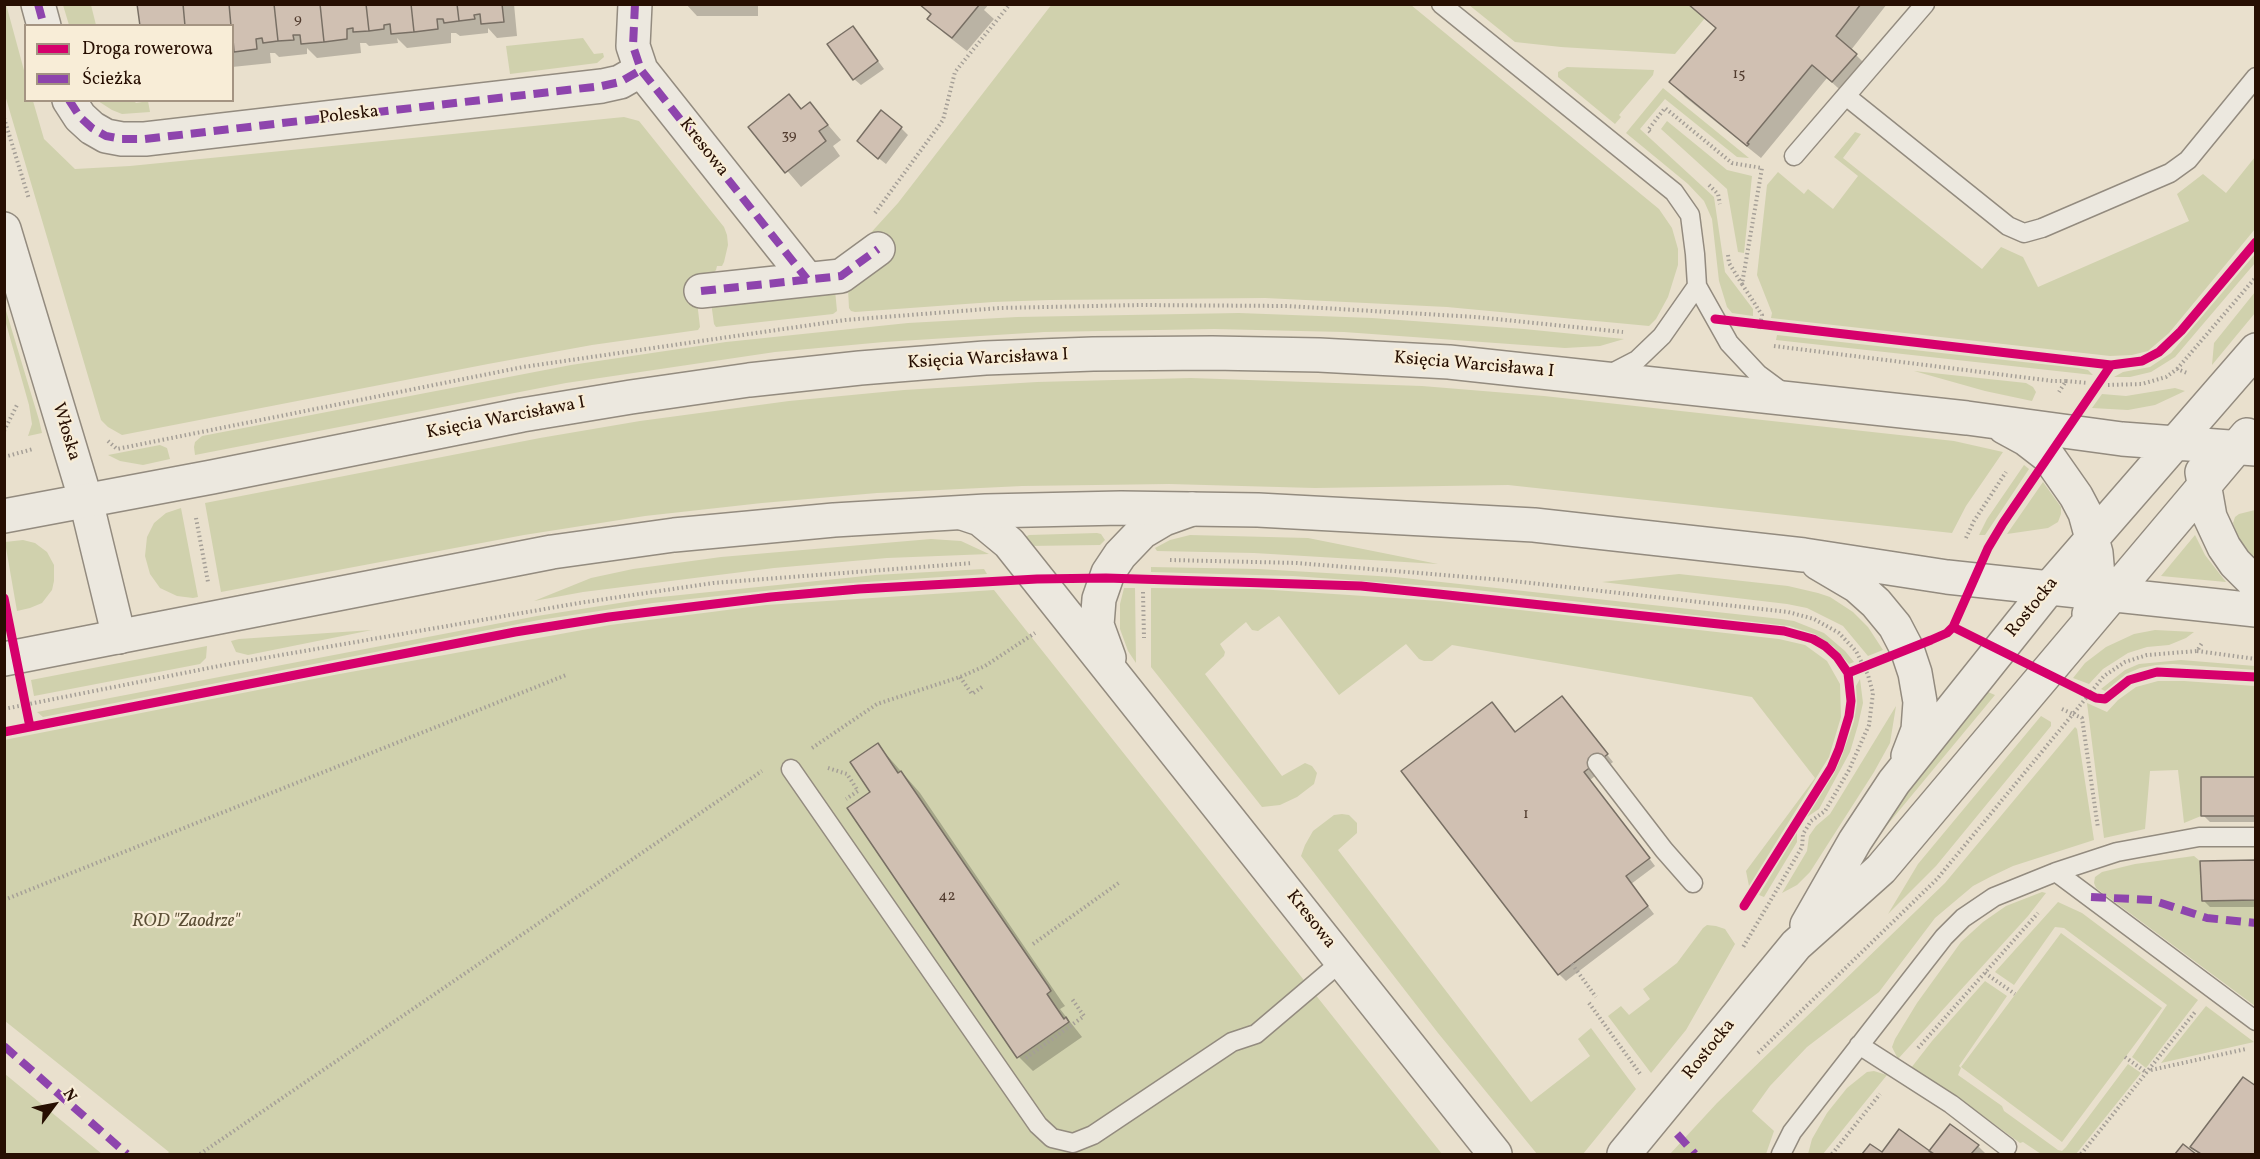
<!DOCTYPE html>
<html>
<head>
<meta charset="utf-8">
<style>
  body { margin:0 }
  #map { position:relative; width:2260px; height:1159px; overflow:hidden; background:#e9e0cd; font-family:Vollkorn,serif }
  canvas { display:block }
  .frame { position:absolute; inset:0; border:6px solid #270f02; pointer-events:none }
  .legend { position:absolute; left:24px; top:24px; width:210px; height:78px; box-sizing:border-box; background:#f8edd7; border:2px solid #a49482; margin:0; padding:8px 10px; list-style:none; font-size:18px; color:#270f02 }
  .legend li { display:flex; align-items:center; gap:12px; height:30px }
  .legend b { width:30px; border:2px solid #a49482 }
  .north { position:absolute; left:24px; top:1075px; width:60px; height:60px; -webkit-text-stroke:4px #f8edd7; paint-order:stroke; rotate:58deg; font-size:16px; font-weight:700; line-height:24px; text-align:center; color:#270f02 }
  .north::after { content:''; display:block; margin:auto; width:21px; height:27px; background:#270f02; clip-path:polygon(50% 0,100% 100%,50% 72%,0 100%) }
</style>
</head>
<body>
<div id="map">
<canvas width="2260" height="1159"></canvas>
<div class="frame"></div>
<ul class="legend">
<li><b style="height:8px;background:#d6006c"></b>Droga rowerowa</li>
<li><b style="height:8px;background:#8e44ad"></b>Ścieżka</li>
</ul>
<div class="north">N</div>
</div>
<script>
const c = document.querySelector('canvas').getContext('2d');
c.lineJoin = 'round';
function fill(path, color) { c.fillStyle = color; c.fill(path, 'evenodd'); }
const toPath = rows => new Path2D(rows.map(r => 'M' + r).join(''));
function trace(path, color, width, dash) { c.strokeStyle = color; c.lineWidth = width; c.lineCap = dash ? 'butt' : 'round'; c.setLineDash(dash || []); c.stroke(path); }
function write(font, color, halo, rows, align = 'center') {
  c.font = font + ' Vollkorn,serif'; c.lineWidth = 4.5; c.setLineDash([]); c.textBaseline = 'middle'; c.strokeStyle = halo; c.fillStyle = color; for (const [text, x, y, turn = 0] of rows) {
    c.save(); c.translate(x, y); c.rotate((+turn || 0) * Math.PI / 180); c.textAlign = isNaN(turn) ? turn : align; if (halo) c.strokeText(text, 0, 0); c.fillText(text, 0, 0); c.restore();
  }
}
const green = toPath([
  [6,4,25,74,26,100,33,101,44,139,75,169,130,166,624,117,639,121,724,227,727,235,728,245,724,262,722,266,717,266,716,270,696,293,700,327,698,330,592,345,488,364,122,435,108,427,101,420,5,95],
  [1052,4,1411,5,1659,209,1672,228,1678,249,1678,265,1668,297,1656,319,1649,326,1447,307,1265,298,1050,300,993,302,855,312,851,311,849,308,848,289,867,237,898,203],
  [63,5,91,5,96,25,69,25],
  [1469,5,1688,5,1705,18,1675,54,1561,47,1515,42],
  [583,38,594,54,603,53,604,57,597,63,510,74,506,46],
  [1567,67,1654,70,1653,75,1619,115,1621,117,1615,124,1558,77,1558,72],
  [1663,88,1749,158,1737,157,1665,99,1640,129,1714,197,1725,272,1753,309,1753,316,1732,313,1727,307,1719,281,1712,219,1704,201,1688,184,1626,133],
  [98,101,134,101,136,103,148,101,150,112,122,114,112,110],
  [1667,121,1727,170,1752,176,1744,253,1738,252,1727,189,1661,129],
  [1855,132,1861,134,1843,158,1982,269,2001,247,2023,257,2038,287,2189,221,2177,194,2203,174,2226,193,2255,157,2255,229,2169,333,2148,351,2132,355,2110,356,1771,318,1772,313,1757,275,1767,185,1778,172,1804,194,1808,189,1833,209,1858,176,1834,157],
  [2255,254,2255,263,2175,357,2151,372,2130,377,2114,377,2123,372,2150,367,2171,353],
  [835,290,837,311,833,314,716,327,714,324,711,302],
  [2255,292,2255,313,2212,365,2214,343],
  [4,304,39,420,42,433,28,436,32,424,29,405,5,320],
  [1239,313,1372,318,1524,329,1624,339,1600,346,1565,348,1344,332,1214,329,1044,332,884,342,775,352,566,383,195,455,194,447,195,442,202,436,571,365,726,342,908,323,1017,317],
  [1777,335,2078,368,2088,370,2093,375,1785,341,1776,340],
  [1914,371,2026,383,2033,387,2036,392,2032,401,1985,391],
  [1191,378,1422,386,1544,396,1954,441,2003,452,1966,506,1952,533,1508,485,1315,488,1169,484,1022,486,877,493,762,503,645,516,524,535,221,592,205,503,540,438,640,421,789,401,904,390,1037,382],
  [2175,388,2185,391,2155,405,2128,410,2092,408,2102,394,2126,396],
  [160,445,167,448,170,459,143,465,120,461,108,455],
  [2024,465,2029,469,1985,535,1979,535,1987,519],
  [2043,482,2061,507,2061,514,2058,522,2048,528,2007,534],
  [181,508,198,597,193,598,177,596,160,588,150,574,145,556,147,537,154,523,166,513],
  [2255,510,2255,552,2253,557,2238,537,2233,523,2235,517,2239,514],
  [1097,533,1101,534,1105,540,1100,545,1027,546,1025,537,1029,535],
  [1190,535,1308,538,1438,564,1254,553,1157,551,1155,548,1170,540],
  [2195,535,2205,555,2226,582,2161,576],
  [931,539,961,541,989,554,887,558,774,568,583,592,534,601,591,578,633,569,721,557],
  [23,540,35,543,47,552,54,565,54,581,52,590,42,603,30,608,17,611,5,542],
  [1151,567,1258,569,1395,577,1781,619,1794,621,1824,633,1845,651,1854,662,1849,664,1834,647,1815,634,1789,626,1459,588,1293,576,1151,572],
  [984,569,987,574,820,585,653,603,539,620,43,717,37,712,537,616,651,598,875,575],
  [1679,574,1788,586,1818,593,1830,597,1853,612,1868,627,1883,650,1868,656,1843,626,1807,608,1787,604,1602,582],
  [1124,588,1135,588,1136,663,1128,651,1120,629,1120,604],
  [1151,588,1258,589,1440,601,1779,639,1805,645,1827,661,1840,684,1841,717,1829,757,1749,886,1746,871,1815,778,1752,697,1452,645,1432,661,1424,661,1419,659,1406,644,1339,695,1279,616,1258,631,1252,630,1246,622,1220,644,1225,652,1224,656,1205,674,1282,776,1305,763,1312,766,1317,773,1314,784,1297,797,1280,805,1262,807,1151,667],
  [994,590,1442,1154,167,1154,169,1152,5,1021,4,740,334,675,610,625,766,605],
  [372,630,248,655,236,652,231,641,239,639],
  [2155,630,2194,632,2186,638,2169,645,2147,647,2128,653,2103,669,2089,684,2073,678,2085,663,2106,647,2134,634],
  [207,646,206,658,200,664,34,696,31,680],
  [2181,660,2255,666,2255,670,2173,664,2156,665,2140,668,2126,674,2105,691,2101,689,2125,670,2139,664],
  [1860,679,1863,703,1858,725,1850,752,1819,809,1807,817,1834,774,1842,756,1854,721,1857,703,1856,686],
  [2158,681,2184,681,2255,686,2255,777,2201,778,2201,816,2184,823,2178,770,2150,771,2145,829,2104,838,2087,703,2107,712,2118,700,2136,687],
  [1988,692,1995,695,1864,853,1883,821],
  [1896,706,1890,743,1874,772,1810,872,1797,885,1782,893,1807,851,1809,836,1816,826,1830,814],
  [2041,716,2051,722,2051,726,1936,866,1888,914,1918,864],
  [2075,727,2077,729,2094,840,2013,866,1992,876,1973,886,1935,918,1879,992,1807,1047,1770,1086,1752,1111,1774,1131,1766,1154,1670,1154,1717,1103,1945,883],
  [1342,814,1349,815,1357,823,1357,833,1338,850,1531,1102,1590,1056,1578,1039,1591,1028,1636,1089,1583,1154,1537,1154,1438,1033,1301,856,1305,845,1313,831,1334,815],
  [1797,833,1797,842,1764,897,1759,895],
  [2194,856,2200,861,2202,901,2255,900,2255,1006,2096,888,2094,883,2095,877,2102,872,2135,864],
  [2042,892,2046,893,2028,916,1898,1059,1892,1047,1895,1039,1917,1003,1961,942,1983,922,2006,906],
  [2058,902,2082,913,2198,1000,2146,1068,2132,1057,2167,1005,2064,928,2055,927,2014,985,1995,972],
  [1707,925,1716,926,1725,929,1735,944,1686,1030,1651,1073,1608,1016,1621,1006,1629,1015,1650,999,1643,989,1677,963,1703,928],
  [2061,933,2162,1008,2062,1142,1961,1067],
  [1985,981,2007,996,1959,1066,1961,1068,1958,1075,2002,1106,2004,1111,2058,1150,2062,1151,2066,1147,2128,1064,2141,1073,2076,1154,2041,1154,2023,1142,2020,1143,1957,1097,1911,1068,1932,1041],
  [2206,1006,2254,1042,2161,1063,2190,1026],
  [1874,1071,1887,1075,1823,1154,1808,1154,1812,1139,1827,1113,1847,1088,1867,1072],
  [4,1074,5,1074,102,1154,5,1154]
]);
const shadow = toPath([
  [139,4,514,4,517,36,497,38,488,28,488,33,460,36,456,33,451,33,451,43,407,48,397,38,398,43,369,46,366,43,360,43,361,53,317,58,307,48,307,54,279,57,275,53,270,53,271,63,232,67,232,26],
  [686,4,758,4,758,16,697,16],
  [919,4,989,4,984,10,994,19,967,51,944,33,929,19,932,16],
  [1687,4,1887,4,1851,50,1870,69,1847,96,1827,78,1761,158,1685,97,1671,82,1717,29],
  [853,28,884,69,861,85,854,79],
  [789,96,803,110,810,104,841,140,833,146,840,156,801,187,750,127],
  [901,128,908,135,886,164,866,148],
  [1562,698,1613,762,1590,780,1655,866,1631,884,1654,914,1566,981,1559,974,1492,704,1516,733],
  [878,745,920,793,1062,1002,1065,1006,1060,1009,1082,1037,1033,1071,1019,1057,872,793],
  [2256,778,2256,822,2210,822,2203,815],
  [2256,862,2256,907,2210,907,2203,900],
  [2256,1088,2256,1154,2200,1154,2192,1146],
  [1871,1146,1882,1154,1930,1153,1978,1146,1985,1153,1983,1154,1864,1154]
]);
const building = toPath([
  [137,4,183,4,185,26,140,26,137,4],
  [183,4,229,4,231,26,185,26,183,4],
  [229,4,274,4,278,41,263,43,262,38,256,39,257,49,234,52,232,26,231,26,229,4],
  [274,4,320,4,324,42,301,44,300,35,293,35,294,40,278,41,274,4],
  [320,4,366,4,369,31,353,32,353,28,347,29,347,39,324,42,320,4],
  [366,4,411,4,414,32,391,34,390,24,384,25,384,29,369,31,366,4],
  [411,4,457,4,459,21,444,23,443,19,437,19,438,29,414,32,411,4],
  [457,4,502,4,504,22,481,24,480,14,474,15,475,19,459,21,457,4],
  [919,4,980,4,952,38,927,19,931,14,919,4],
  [1688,4,1861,4,1836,36,1857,54,1832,82,1812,65,1747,143,1749,144,1747,146,1669,82,1716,28,1688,4],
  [853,26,878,61,853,80,827,44,853,26],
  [789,94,801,109,810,102,828,125,819,131,826,141,785,173,748,127,789,94],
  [881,110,902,127,878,159,857,141,881,110],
  [1562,696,1608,754,1584,772,1650,858,1626,876,1648,906,1558,975,1401,771,1492,702,1515,732,1562,696],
  [878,743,898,773,901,771,905,777,1048,986,1051,991,1047,994,1064,1019,1066,1017,1069,1022,1017,1058,847,808,870,792,850,762,878,743],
  [2201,777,2256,777,2256,816,2201,816,2201,777],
  [2256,860,2256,900,2202,901,2200,861,2256,860],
  [2243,1077,2256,1086,2256,1154,2201,1154,2190,1147,2243,1077],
  [1950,1124,1979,1145,1971,1154,1934,1154,1929,1151,1950,1124],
  [1899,1129,1934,1154,1862,1154,1870,1144,1882,1152,1899,1129],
  [2183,1144,2196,1154,2175,1154,2183,1144]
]);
const path = toPath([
  [4,118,29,199],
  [1650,132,1648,130,1665,108,1732,163,1762,168,1742,284,1762,315,1759,330],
  [1709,185,1718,194,1720,204],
  [875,213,943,120,955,72,1010,4],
  [1728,255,1729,263,1742,284],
  [1774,346,2053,381,2066,381,2059,392],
  [2177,369,2256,277],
  [2066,381,2088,383],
  [2108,385,2142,384,2166,377,2177,369,2187,373],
  [4,431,17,405],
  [108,441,117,449,523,367,845,320,1000,308,1140,305,1287,306,1476,317,1623,332],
  [4,457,33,449],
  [196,518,208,582],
  [1966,538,1974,521,2006,472],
  [1170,560,1297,563,1504,580,1788,612,1814,619,1839,633,1856,651,1868,675,1873,693,1869,725,1849,770,1825,811,1811,821,1803,834,1802,847,1742,949],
  [1143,592,1144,638],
  [2197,651,2256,659],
  [960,677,972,694,982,687],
  [4,709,224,665,579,603,713,583,973,563],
  [2062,709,2073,714,2104,676,2125,662,2147,655,2197,651,2202,643],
  [812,748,877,704,960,677,985,666,1035,633],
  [828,768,847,774,858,791,846,799],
  [4,900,566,675],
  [1033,944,1120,882],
  [1572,964,1596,997],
  [1985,973,2015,994],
  [1589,1003,1641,1075],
  [1918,1048,2038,913],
  [1758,1053,1937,879,2073,714,2082,718,2098,828],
  [2125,1057,2147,1073],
  [1026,1058,1084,1016,1072,999],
  [2151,1070,2246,1049],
  [200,1154,762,771],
  [1832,1154,1880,1094],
  [2081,1154,2195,1012]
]);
const service = toPath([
  [1441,4,1674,192,1690,215,1695,254,1697,286,1729,343,1758,374,1785,394],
  [1846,96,2008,226,2024,233,2042,228,2170,173,2188,160,2256,77],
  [1794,156,1925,4],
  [1606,376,1637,360,1662,336,1697,286],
  [1597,763,1664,850,1693,883],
  [791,769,1038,1125,1052,1138,1073,1143,1093,1135,1232,1042,1256,1034,1342,961],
  [2056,872,2256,1021],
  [1859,1045,1951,1104,2007,1147],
  [1781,1154,1792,1132,1944,937,1963,918,1994,897,2056,872,2117,852,2199,837,2256,837]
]);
const minor = toPath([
  [38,4,44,26],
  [635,4,633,46,641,70,807,279],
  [69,100,80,117,92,128,106,136,122,139,145,139,602,86,620,82,641,70],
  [4,229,86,501,119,637],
  [701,291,841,276,878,249],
  [962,513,980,519,1009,543,1495,1154],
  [1109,658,1097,625,1099,599,1108,573,1120,555,1142,532,1164,519,1192,509]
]);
const tertiary = toPath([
  [2004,427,2026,439,2048,456,2076,496,2085,513,2096,553,2098,576,2095,594,2089,614],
  [2202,472,2210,517,2224,547,2235,563,2256,584],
  [4,516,212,477,522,415,631,397,749,380,860,368,985,358,1093,354,1212,353,1319,355,1449,362,1967,418,2122,439,2256,449],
  [1818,563,1857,586,1876,603,1895,626,1907,649,1915,673,1920,702,1918,730,1908,756],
  [4,659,552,552,674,535,834,520,986,511,1121,508,1258,510,1534,525,1804,555,1947,577,2256,610],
  [1807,925,1855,841,1894,782,2049,588,2256,350],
  [1624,1154,1796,945,1881,869,2247,435]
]);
const quiet = toPath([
  [38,4,44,26],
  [635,4,633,46,641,70,807,279],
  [69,100,80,117,92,128,106,136,122,139,145,139,602,86,620,82,641,70],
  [701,291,841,276,878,249],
  [2091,897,2152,900,2207,918,2256,923],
  [4,1046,127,1154],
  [1677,1134,1695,1154]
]);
const cycleway = toPath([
  [1715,319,2111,365],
  [4,598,30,727],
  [1953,627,1988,548,2003,523,2111,365,2142,361,2159,352,2181,331,2256,242],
  [1848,673,1931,640,1947,633,1953,627,2096,698,2105,699,2129,680,2157,672,2256,677],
  [4,732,515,632,609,617,771,597,859,589,1037,579,1106,578,1361,586,1429,593,1784,631,1813,639,1825,646,1837,657,1848,673,1851,701,1849,716,1839,749,1831,768,1744,906]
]);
const numberNames = [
  ["9",298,20],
  ["15",1739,75],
  ["39",789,136],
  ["1",1526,815],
  ["42",947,897]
];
const streetNames = [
  ["Poleska",349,116,-7],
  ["Kresowa",703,148,52],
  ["Księcia Warcisława I",988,360,-3],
  ["Księcia Warcisława I",1474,366,5],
  ["Księcia Warcisława I",506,419,-11],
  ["Włoska",65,432,73],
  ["Rostocka",2033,608,-51],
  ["Kresowa",1310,920,52],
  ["Rostocka",1710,1050,-51]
];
const parkNames = [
  ["ROD \"Zaodrze\"",186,923]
];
fill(green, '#d0d1ad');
fill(shadow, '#0003');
fill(building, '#d0c0b2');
trace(building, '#786f64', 1.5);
trace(service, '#938b7f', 21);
trace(minor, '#938b7f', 36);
trace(tertiary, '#938b7f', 36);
trace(path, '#a59f97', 4, [1.5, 3]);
trace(service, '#ece8df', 18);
trace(minor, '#ece8df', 33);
trace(tertiary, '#ece8df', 33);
trace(quiet, '#8e44ad', 8, [15, 8]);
trace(cycleway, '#d6006c', 9);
write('15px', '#513b2e', null, numberNames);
write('18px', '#270f02', '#f8edd7', streetNames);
write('italic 18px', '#5b4e35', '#f8edd7', parkNames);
</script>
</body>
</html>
